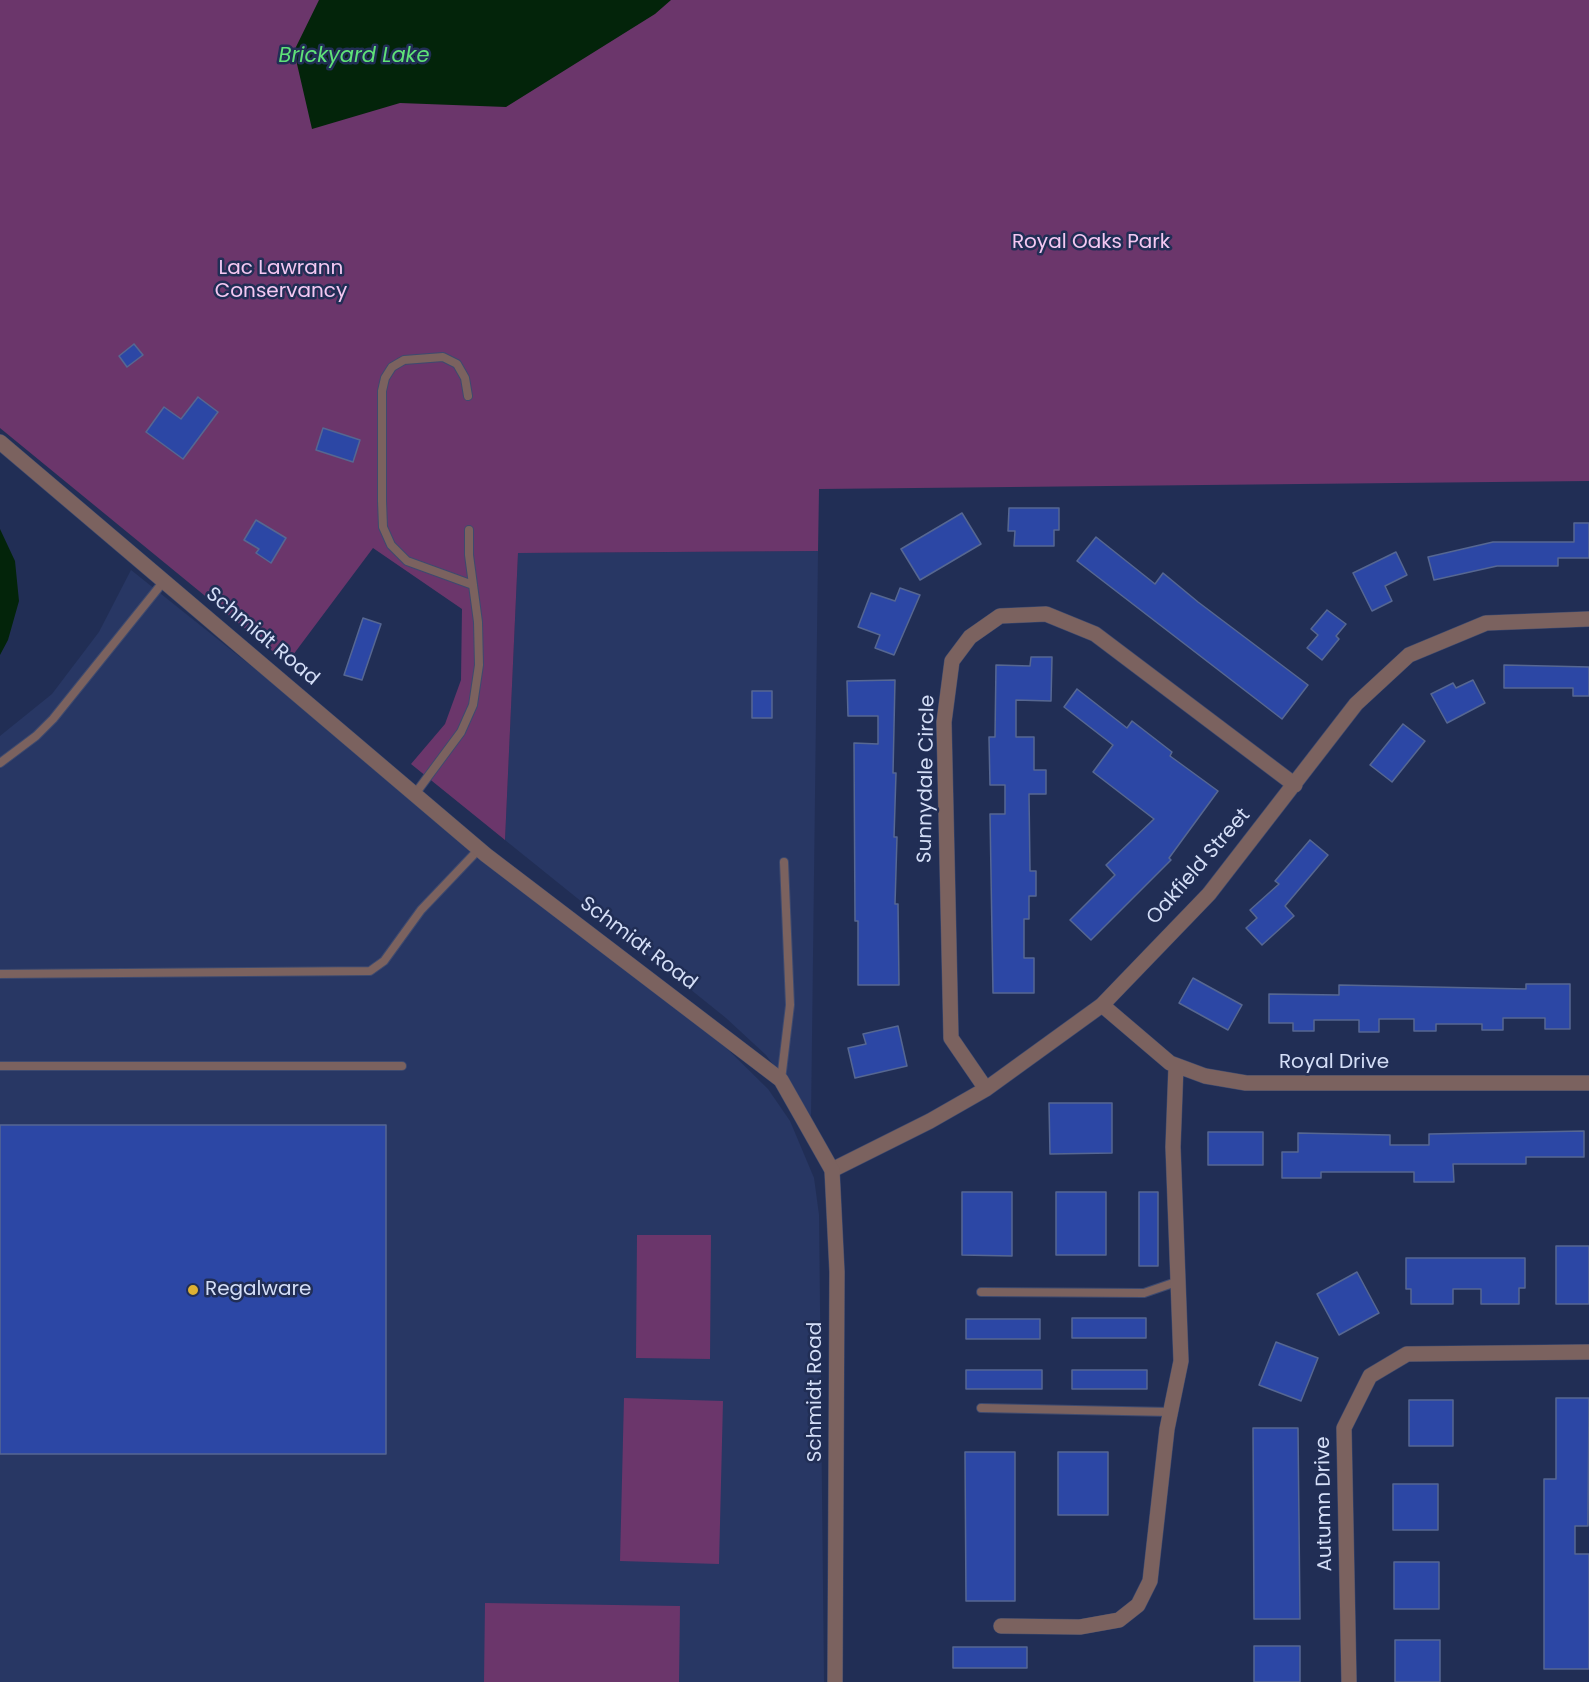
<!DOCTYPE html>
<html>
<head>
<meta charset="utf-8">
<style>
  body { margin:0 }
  canvas { display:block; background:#212e55 }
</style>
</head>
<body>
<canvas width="1589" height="1682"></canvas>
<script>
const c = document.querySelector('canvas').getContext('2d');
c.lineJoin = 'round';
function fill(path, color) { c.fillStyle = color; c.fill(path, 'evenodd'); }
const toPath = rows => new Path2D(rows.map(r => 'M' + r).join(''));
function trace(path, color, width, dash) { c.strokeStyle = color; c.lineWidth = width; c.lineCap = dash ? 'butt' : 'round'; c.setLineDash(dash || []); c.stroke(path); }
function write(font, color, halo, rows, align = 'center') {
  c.font = font + ' Poppins,sans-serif'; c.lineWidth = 5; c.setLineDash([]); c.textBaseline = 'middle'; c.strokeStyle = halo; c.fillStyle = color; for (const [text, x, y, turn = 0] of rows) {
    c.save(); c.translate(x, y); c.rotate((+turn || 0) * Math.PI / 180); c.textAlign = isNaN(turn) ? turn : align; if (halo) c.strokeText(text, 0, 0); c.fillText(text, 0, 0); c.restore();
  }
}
const built = toPath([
  [818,551,811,1116,766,1055,726,1018,505,840,518,553],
  [131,570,711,1033,768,1089,790,1121,814,1178,819,1215,824,1682,0,1682,0,736,52,694,99,632]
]);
const green = toPath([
  [0,0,1589,0,1589,481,819,489,818,551,518,553,505,840,411,764,445,724,461,680,462,609,373,548,287,663,0,428],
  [637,1235,711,1235,710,1359,636,1358],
  [624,1398,723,1401,719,1564,620,1561],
  [485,1603,680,1606,679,1682,484,1682]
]);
const water = toPath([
  [319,0,671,0,655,14,506,107,400,103,312,129,294,51],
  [0,529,15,561,19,601,8,640,0,655]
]);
const building = toPath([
  [134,344,143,355,127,367,119,356,134,344],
  [198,397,218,412,183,459,146,432,164,407,181,419,198,397],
  [323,428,360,440,353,462,316,450,323,428],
  [1009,508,1059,508,1059,530,1054,530,1054,546,1014,546,1015,531,1008,531,1009,508],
  [962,513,981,544,920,580,901,549,962,513],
  [256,520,286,538,271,563,256,553,259,549,244,540,256,520],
  [1574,523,1589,523,1589,558,1558,558,1558,566,1497,566,1434,580,1428,557,1493,542,1574,542,1574,523],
  [1096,537,1155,584,1163,573,1198,602,1308,685,1282,719,1077,561,1096,537],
  [1396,552,1407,575,1385,586,1392,601,1372,611,1353,573,1396,552],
  [900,588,920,595,894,655,875,648,880,635,858,627,871,593,895,601,900,588],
  [1327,610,1346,624,1336,636,1339,639,1322,660,1307,648,1318,635,1311,629,1327,610],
  [363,618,381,624,362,680,344,675,363,618],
  [1031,657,1052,657,1051,701,1016,700,1016,737,1034,737,1034,770,1046,770,1046,794,1029,794,1030,871,1036,871,1036,896,1029,896,1029,919,1024,919,1024,958,1034,958,1034,993,993,993,990,814,1005,814,1005,785,990,785,989,737,995,737,996,665,1030,666,1031,657],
  [1504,665,1589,667,1589,696,1573,696,1573,688,1504,688,1504,665],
  [895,680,893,773,896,773,894,837,897,837,895,904,898,904,899,985,858,985,858,921,855,921,854,743,878,744,878,716,848,716,847,681,895,680],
  [1473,680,1485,703,1447,723,1431,694,1453,683,1456,688,1473,680],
  [1077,689,1127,728,1132,721,1172,752,1170,756,1218,791,1169,858,1171,860,1091,940,1070,920,1115,875,1106,865,1154,819,1093,772,1113,745,1064,707,1077,689],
  [752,691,772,691,772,718,752,718,752,691],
  [1403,724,1425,741,1392,782,1370,765,1403,724],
  [1310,840,1328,855,1285,906,1294,916,1262,945,1246,928,1257,918,1250,910,1279,884,1275,881,1310,840],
  [1193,978,1242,1005,1228,1030,1179,1003,1193,978],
  [1526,984,1570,984,1570,1029,1545,1029,1545,1018,1503,1018,1503,1030,1482,1030,1482,1024,1436,1024,1436,1031,1414,1031,1414,1019,1379,1019,1379,1032,1359,1032,1359,1020,1314,1020,1314,1031,1293,1031,1293,1023,1269,1023,1269,994,1339,995,1339,985,1526,989,1526,984],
  [898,1026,907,1066,855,1078,848,1048,866,1044,863,1034,898,1026],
  [1049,1103,1112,1103,1112,1153,1050,1154,1049,1103],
  [0,1125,386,1125,386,1454,0,1454,0,1125],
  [1584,1131,1584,1157,1526,1157,1526,1164,1453,1164,1454,1182,1414,1182,1414,1172,1321,1172,1321,1178,1282,1178,1282,1152,1298,1152,1298,1133,1390,1135,1390,1145,1429,1145,1429,1134,1584,1131],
  [1208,1132,1263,1132,1263,1165,1208,1165,1208,1132],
  [962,1192,1012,1192,1012,1256,962,1255,962,1192],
  [1056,1192,1106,1192,1106,1255,1056,1255,1056,1192],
  [1139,1192,1158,1192,1158,1266,1139,1266,1139,1192],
  [1556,1246,1589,1246,1589,1304,1556,1304,1556,1246],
  [1406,1258,1525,1258,1525,1288,1519,1288,1519,1304,1481,1304,1481,1289,1453,1289,1453,1304,1411,1304,1411,1289,1406,1289,1406,1258],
  [1357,1272,1379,1313,1339,1335,1317,1294,1357,1272],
  [1072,1318,1146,1318,1146,1338,1072,1338,1072,1318],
  [966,1319,1040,1319,1040,1339,966,1339,966,1319],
  [1276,1342,1318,1358,1301,1401,1259,1385,1276,1342],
  [966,1370,1042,1370,1042,1389,966,1389,966,1370],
  [1072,1370,1147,1370,1147,1389,1072,1389,1072,1370],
  [1556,1398,1589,1398,1588,1526,1575,1526,1575,1554,1589,1554,1589,1669,1544,1669,1544,1479,1556,1479,1556,1398],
  [1409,1400,1453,1400,1453,1446,1409,1446,1409,1400],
  [1253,1428,1298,1428,1300,1619,1254,1619,1253,1428],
  [965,1452,1015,1452,1015,1601,966,1601,965,1452],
  [1058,1452,1108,1452,1108,1515,1058,1515,1058,1452],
  [1393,1484,1438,1484,1438,1530,1393,1530,1393,1484],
  [1394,1562,1439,1562,1439,1609,1394,1609,1394,1562],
  [1395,1640,1440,1640,1440,1682,1395,1682,1395,1640],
  [1254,1646,1300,1646,1300,1682,1254,1682,1254,1646],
  [953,1647,1027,1647,1027,1668,953,1668,953,1647]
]);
const service = toPath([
  [468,396,465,378,457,364,443,357,404,360,392,367,385,378,382,391,382,501,383,527,391,545,407,561,473,585],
  [0,763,36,736,53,719,164,581],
  [415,794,461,732,473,705,479,665,478,622,469,555,469,530],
  [0,974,370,971,384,961,421,910,479,849],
  [0,1066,402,1066],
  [781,1080,790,1005,784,862],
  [981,1292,1144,1293,1179,1281],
  [981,1408,1170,1412]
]);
const minor = toPath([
  [1102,1005,1170,1063,1205,1076,1246,1083,1589,1083],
  [986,1089,951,1038,944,722,952,661,970,637,1000,616,1046,614,1095,634,1295,785],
  [832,1170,930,1121,986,1089,1102,1005,1209,894,1356,704,1409,655,1486,623,1589,619],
  [1001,1626,1080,1627,1119,1620,1138,1605,1150,1581,1167,1429,1181,1361,1173,1147,1176,1066],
  [1349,1682,1344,1428,1370,1376,1407,1354,1589,1352]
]);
const tertiary = toPath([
  [0,442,486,855,781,1080,832,1170,837,1272,835,1682]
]);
const markers = [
  [193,1290,6,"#deb133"]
];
const parkNames = [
  ["Royal Oaks Park",1091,243],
  ["Lac Lawrann",281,269],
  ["Conservancy",281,292]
];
const streetNames = [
  ["Schmidt Road",262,637,40],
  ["Sunnydale Circle",927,779,-89],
  ["Oakfield Street",1199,867,-49],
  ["Schmidt Road",638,944,37],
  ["Royal Drive",1334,1063],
  ["Schmidt Road",816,1392,-90],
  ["Autumn Drive",1325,1504,-91]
];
const poiNames = [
  ["Regalware",205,1290]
];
const waterNames = [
  ["Brickyard Lake",354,57]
];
fill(built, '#283764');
fill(green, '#6b366b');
fill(water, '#03240a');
fill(building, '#2c47a5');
trace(building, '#566792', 1.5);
trace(service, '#3e4a6f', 10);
trace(minor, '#3e4a6f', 16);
trace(tertiary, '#3e4a6f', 16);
trace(service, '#7b625f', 8);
trace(minor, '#7b625f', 15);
trace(tertiary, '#7b625f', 15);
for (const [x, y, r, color] of markers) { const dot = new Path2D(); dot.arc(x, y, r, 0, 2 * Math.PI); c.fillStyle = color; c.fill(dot); trace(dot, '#212e55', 2); }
write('20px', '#f4c8f2', '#212e55', parkNames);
write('20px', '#d4def7', '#212e55', streetNames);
write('20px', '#d4def7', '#212e55', poiNames, 'left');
write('italic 21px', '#5fe278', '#212e55', waterNames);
</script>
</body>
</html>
